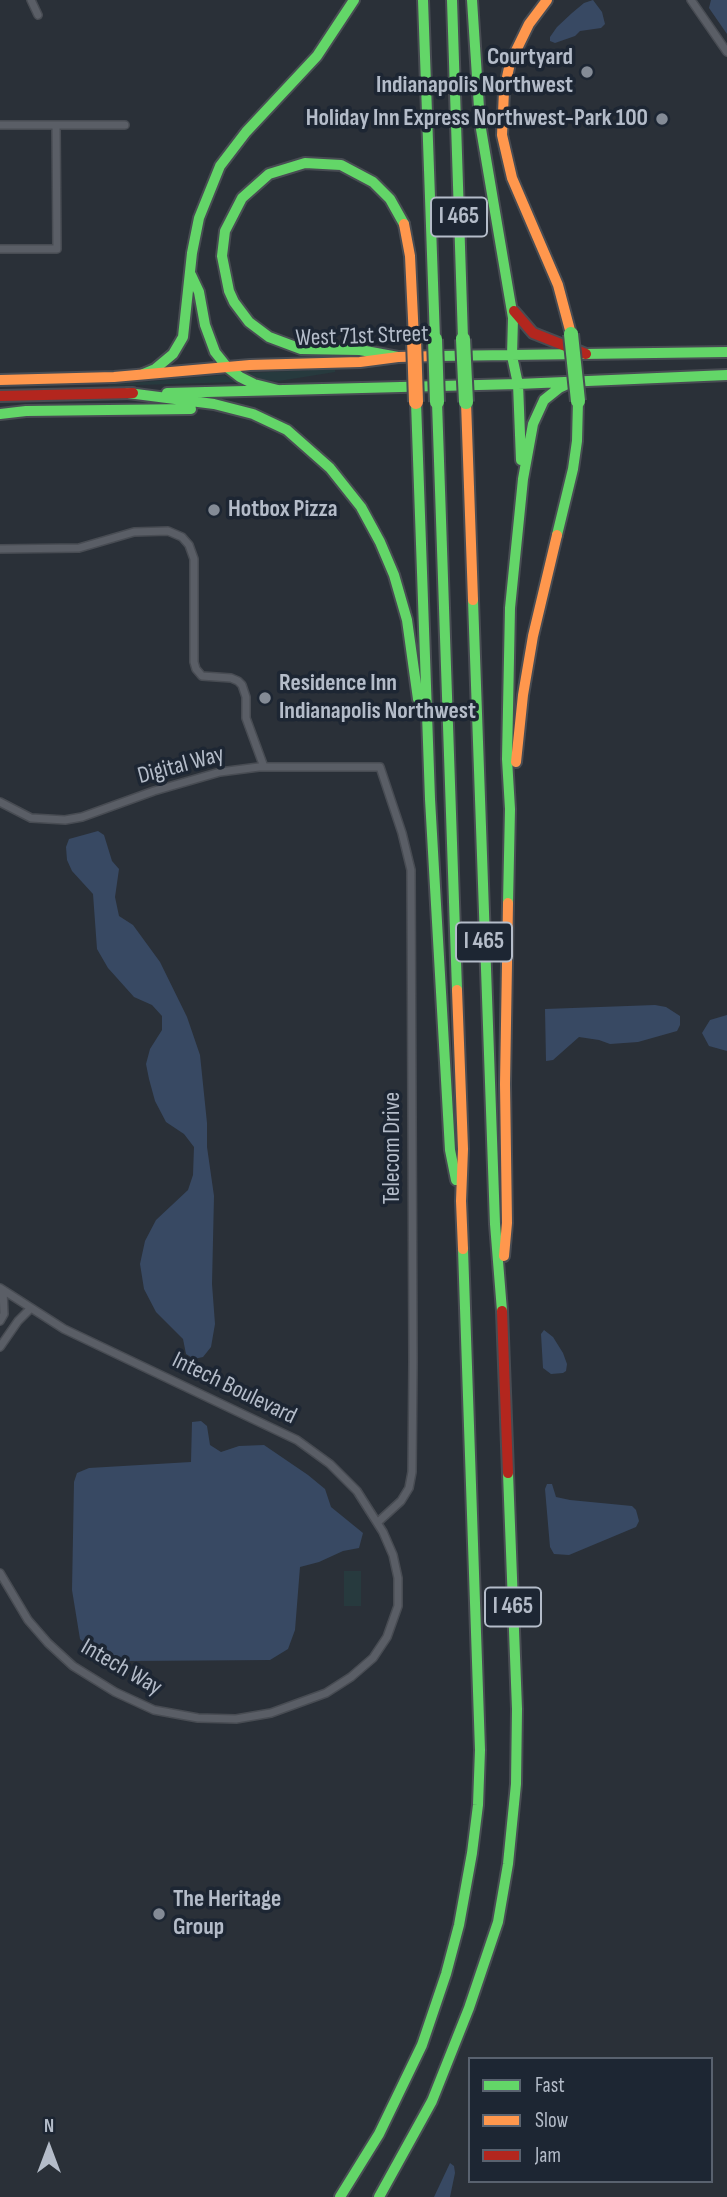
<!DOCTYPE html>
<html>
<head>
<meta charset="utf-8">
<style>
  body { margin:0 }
  #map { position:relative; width:727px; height:2197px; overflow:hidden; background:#2a3038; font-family:"Sofia Sans Condensed",sans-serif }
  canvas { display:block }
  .legend { position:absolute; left:468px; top:2057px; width:245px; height:126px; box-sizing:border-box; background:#1d2633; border:2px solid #59626f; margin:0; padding:9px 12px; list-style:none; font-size:21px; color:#b4bcc9 }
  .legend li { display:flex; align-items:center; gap:14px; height:35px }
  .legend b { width:35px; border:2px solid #59626f }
  .north { position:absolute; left:14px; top:2113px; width:70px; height:70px; -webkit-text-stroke:5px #1d2633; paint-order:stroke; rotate:0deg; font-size:19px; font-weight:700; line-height:28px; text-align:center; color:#b4bcc9 }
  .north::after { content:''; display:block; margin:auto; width:24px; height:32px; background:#b4bcc9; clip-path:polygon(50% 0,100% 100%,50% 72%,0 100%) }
</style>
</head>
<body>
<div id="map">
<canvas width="727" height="2197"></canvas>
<ul class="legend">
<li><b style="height:9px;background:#63d668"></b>Fast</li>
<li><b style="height:9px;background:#ff974d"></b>Slow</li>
<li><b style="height:9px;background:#b3261e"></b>Jam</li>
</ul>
<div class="north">N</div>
</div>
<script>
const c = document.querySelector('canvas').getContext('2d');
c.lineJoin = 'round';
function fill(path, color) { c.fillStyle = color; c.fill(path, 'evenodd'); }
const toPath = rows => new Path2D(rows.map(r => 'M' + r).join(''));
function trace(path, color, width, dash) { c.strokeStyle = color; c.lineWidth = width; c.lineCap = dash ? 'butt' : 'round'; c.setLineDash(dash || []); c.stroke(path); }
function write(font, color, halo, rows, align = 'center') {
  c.font = font + ' "Sofia Sans Condensed",sans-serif'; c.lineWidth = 7; c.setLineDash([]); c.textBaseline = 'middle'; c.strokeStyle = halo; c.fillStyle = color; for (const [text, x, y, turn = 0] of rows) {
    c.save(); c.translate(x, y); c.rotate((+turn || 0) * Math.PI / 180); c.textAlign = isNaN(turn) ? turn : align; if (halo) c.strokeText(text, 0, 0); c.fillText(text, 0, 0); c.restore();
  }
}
const green = toPath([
  [335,369,335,372,279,381,263,380,247,373],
  [224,375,237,382,108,386,108,385],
  [344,1571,361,1571,361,1606,344,1606]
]);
const water = toPath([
  [593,0,602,12,605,24,601,28,580,31,575,36,555,43,550,41,550,37,557,27,572,13,584,3],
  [711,0,727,0,727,34,709,8],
  [98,831,104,835,112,861,119,869,115,897,119,916,133,925,160,962,187,1017,200,1055,207,1123,207,1147,214,1196,212,1284,215,1324,211,1347,203,1357,194,1359,186,1354,183,1339,156,1312,144,1289,140,1264,145,1241,156,1220,188,1190,193,1175,194,1147,184,1134,166,1122,155,1101,149,1079,146,1064,150,1049,162,1030,162,1016,152,1005,134,997,108,968,97,949,93,894,72,871,67,860,66,847,69,839],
  [655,1005,666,1007,680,1016,680,1025,677,1031,638,1042,610,1044,599,1040,579,1037,553,1060,546,1061,545,1009],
  [727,1015,727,1051,709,1046,702,1033,710,1020],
  [544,1330,553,1337,563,1353,567,1364,566,1371,563,1373,551,1374,543,1368,541,1334],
  [201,1421,207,1426,210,1445,221,1452,239,1446,264,1445,308,1475,325,1489,331,1507,363,1533,359,1548,343,1551,319,1562,300,1567,295,1630,288,1649,270,1660,125,1661,96,1653,80,1639,72,1590,74,1482,77,1473,89,1468,191,1462,192,1422],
  [547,1484,552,1484,556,1497,570,1500,632,1506,636,1510,639,1521,636,1527,569,1555,554,1554,550,1547,545,1489],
  [450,2163,454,2166,455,2173,450,2197,434,2197]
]);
const street = toPath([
  [31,0,38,15],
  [691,0,727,52],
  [0,125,125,125],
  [0,249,57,249,56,125],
  [0,549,79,548,134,532,168,531,182,537,189,545,194,559,194,662,196,669,202,676,231,678,238,681,242,685,246,697,246,718,264,767],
  [0,802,31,818,65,820,82,817,154,791,220,772,259,767,380,767,402,833,411,870,413,1362,412,1472,409,1488,401,1501,378,1522],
  [0,1288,64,1329,297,1440,330,1464,357,1491,383,1532,393,1555,398,1578,398,1606,387,1637,373,1658,351,1677,326,1693,271,1713,236,1719,198,1718,154,1710,115,1692,73,1666,48,1643,28,1620,0,1573],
  [0,1321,4,1314,3,1290],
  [0,1347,18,1321,30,1309]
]);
const fast = toPath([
  [423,0,435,339],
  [452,0,463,339],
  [472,0,480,123,513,318,512,356,518,384,521,460],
  [191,275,199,292,205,325,215,352,227,367,240,377,254,384,278,390],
  [438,356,727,352],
  [398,357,360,350,301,349,269,337,249,322,234,302,229,291,222,256,225,231,242,198,269,174,305,163,341,165,373,182,390,199,404,224],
  [143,374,155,369,173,354,183,337,192,253,199,218,220,166,246,132,317,56,354,0],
  [128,393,214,404,253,414,287,430,330,468,361,507,380,542,394,575,407,620,418,699],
  [167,393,518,384,727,375],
  [416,402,430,799,450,1150,456,1180],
  [437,402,457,990],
  [0,414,26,411,191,409],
  [557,535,573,469,577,441,578,401],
  [473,600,495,1224,502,1311],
  [508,903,510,809,507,759,510,608,523,479,533,424,544,400,559,388,572,382],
  [340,2197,379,2134,422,2045,446,1974,459,1925,472,1853,478,1805,480,1750,463,1249],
  [379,2197,432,2101,469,2008,498,1922,508,1864,516,1784,517,1709,508,1473]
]);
const slow = toPath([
  [547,0,529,24,510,63,504,91,502,135,512,178,558,285,571,334],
  [404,224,410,256,414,339],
  [0,380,114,377,250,365,360,362,398,357,438,356],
  [466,402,473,600],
  [516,762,523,695,533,636,557,535],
  [457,990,463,1149,461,1201,463,1249],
  [504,1256,507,1223,505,1084,508,903]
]);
const jam = toPath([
  [514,311,533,333,586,354],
  [0,396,133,393],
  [502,1311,508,1473]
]);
const fastBridge = toPath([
  [571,334,578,401],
  [435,339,437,402],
  [463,339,466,402]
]);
const slowBridge = toPath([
  [414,339,416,402]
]);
const markers = [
  [587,72,7,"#848b96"],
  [662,119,7,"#848b96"],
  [214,510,7,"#848b96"],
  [265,698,7,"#848b96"],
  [159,1914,7,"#848b96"]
];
const shields = [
  [459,217,56],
  [484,942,56],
  [513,1607,56]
];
const shieldNames = [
  ["I 465",459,217],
  ["I 465",484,942],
  ["I 465",513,1607]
];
const poiNames = [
  ["Courtyard",573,58,"right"],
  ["Indianapolis Northwest",573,86,"right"],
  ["Holiday Inn Express Northwest-Park 100",648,119,"right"],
  ["Hotbox Pizza",228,510],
  ["Residence Inn",279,684],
  ["Indianapolis Northwest",279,712],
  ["The Heritage",173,1900],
  ["Group",173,1928]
];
const streetNames = [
  ["West 71st Street",362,337,-2],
  ["Digital Way",181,766,-15],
  ["Telecom Drive",393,1148,-90],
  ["Intech Boulevard",234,1389,26],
  ["Intech Way",121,1668,30]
];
fill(green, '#273a3e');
fill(water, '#384963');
trace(street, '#484c53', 10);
trace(fast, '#484c53', 14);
trace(slow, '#484c53', 14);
trace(jam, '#484c53', 14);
trace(street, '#5a5e66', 7);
trace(fast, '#63d668', 10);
trace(slow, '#ff974d', 10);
trace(jam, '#b3261e', 10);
trace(fastBridge, '#474c53', 18, []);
trace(slowBridge, '#474c53', 18, []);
trace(fastBridge, '#63d668', 14);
trace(slowBridge, '#ff974d', 14);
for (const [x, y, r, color] of markers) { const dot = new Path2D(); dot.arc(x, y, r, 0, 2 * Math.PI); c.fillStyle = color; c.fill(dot); trace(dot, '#1d2633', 2.5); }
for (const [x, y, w] of shields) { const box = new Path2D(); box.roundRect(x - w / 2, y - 19.5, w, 39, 5); c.fillStyle = '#1d2633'; c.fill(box); trace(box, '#b4bcc9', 2); }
write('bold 23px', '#b4bcc9', null, shieldNames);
write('bold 24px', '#b4bcc9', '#1d2633', poiNames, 'left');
write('24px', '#b4bcc9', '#1d2633', streetNames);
</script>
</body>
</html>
